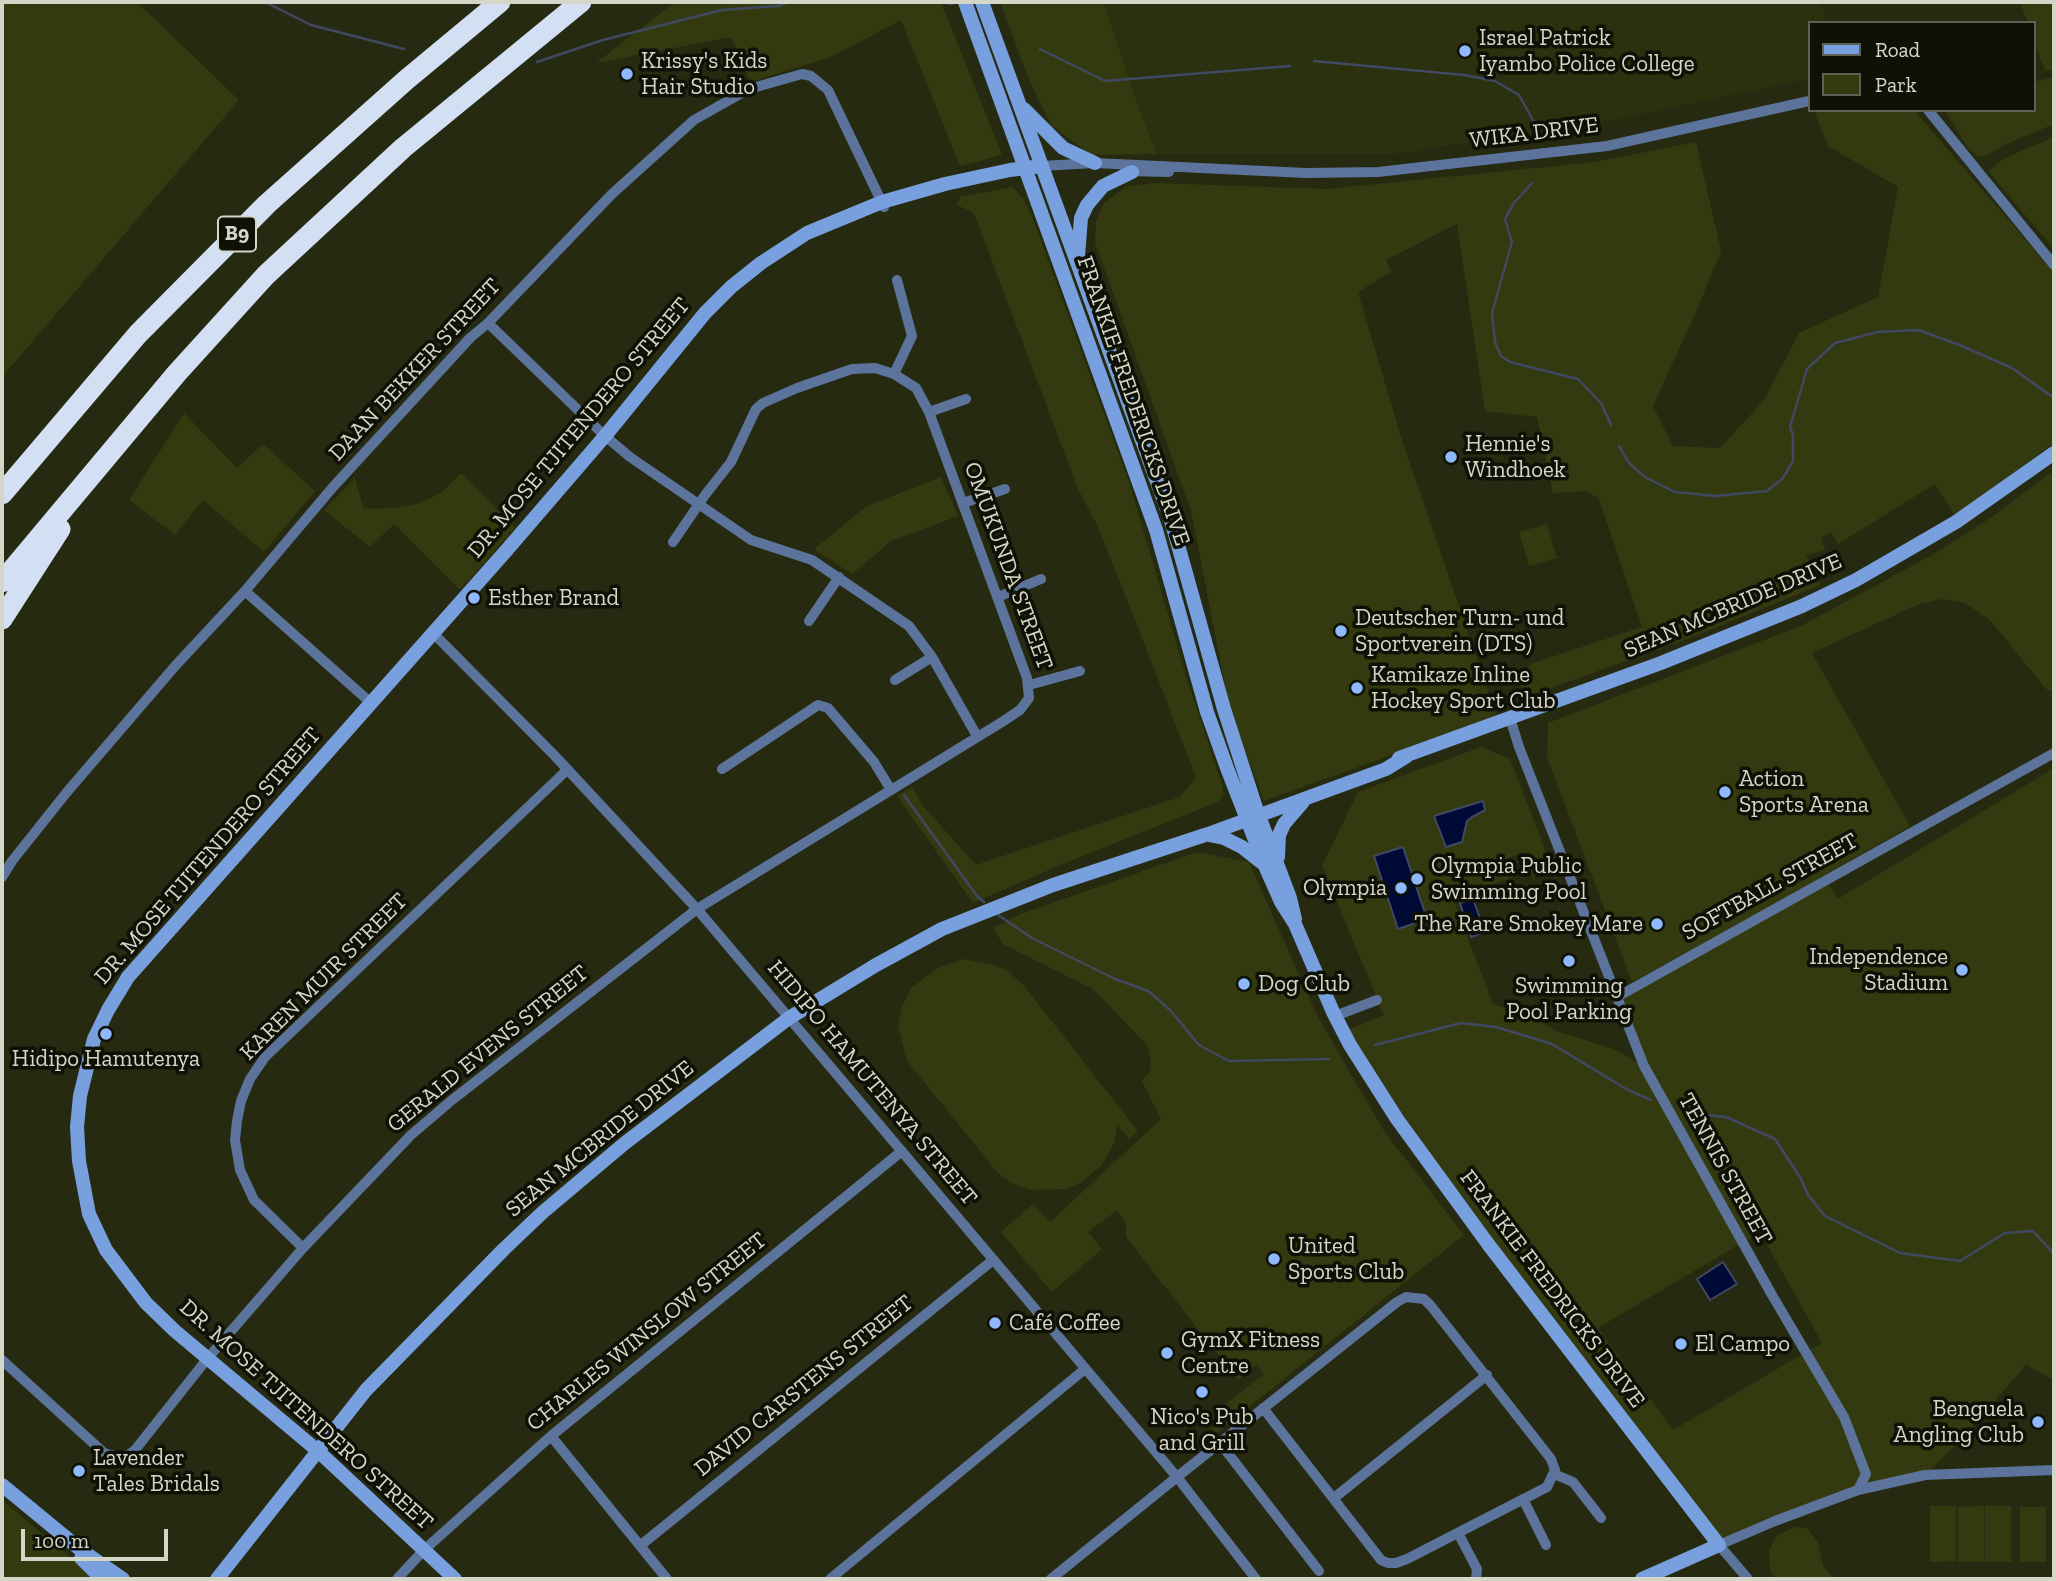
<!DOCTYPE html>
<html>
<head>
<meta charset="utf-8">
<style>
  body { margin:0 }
  #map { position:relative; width:2056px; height:1581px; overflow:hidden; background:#262a11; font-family:"Zilla Slab",serif }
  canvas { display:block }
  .frame { position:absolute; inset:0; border:4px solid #d4d7c8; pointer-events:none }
  .legend { position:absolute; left:1808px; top:21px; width:228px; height:91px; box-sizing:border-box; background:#0f1107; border:2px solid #5e6054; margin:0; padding:9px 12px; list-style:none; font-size:21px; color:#d4d7c8 }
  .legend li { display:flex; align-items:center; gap:14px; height:35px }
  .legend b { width:35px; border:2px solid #5e6054 }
  .scale { position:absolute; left:21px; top:1529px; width:147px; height:32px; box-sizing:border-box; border:4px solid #d4d7c8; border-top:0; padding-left:9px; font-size:21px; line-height:24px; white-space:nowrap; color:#d4d7c8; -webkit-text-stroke:5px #0f1107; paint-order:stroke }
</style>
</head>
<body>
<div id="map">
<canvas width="2056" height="1581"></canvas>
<div class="frame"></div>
<ul class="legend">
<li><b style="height:9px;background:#789fde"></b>Road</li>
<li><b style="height:19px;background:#343a0f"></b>Park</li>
</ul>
<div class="scale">100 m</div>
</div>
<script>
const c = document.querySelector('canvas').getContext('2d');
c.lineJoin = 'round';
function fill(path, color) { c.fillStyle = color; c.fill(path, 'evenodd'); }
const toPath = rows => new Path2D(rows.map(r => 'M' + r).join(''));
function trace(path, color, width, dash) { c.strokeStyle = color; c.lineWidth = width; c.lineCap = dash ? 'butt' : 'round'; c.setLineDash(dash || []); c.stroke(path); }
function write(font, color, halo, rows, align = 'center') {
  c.font = font + ' "Zilla Slab",serif'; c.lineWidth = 7; c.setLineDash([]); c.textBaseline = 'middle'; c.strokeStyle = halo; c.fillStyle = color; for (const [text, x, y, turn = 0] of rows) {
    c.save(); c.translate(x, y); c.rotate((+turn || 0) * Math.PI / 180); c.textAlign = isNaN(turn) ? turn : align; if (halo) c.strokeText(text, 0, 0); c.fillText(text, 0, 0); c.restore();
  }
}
const built = toPath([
  [1104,2,1820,2,1827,23,1809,23,1809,79,1603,122,1395,154,1157,154,1134,95]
]);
const green = toPath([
  [2,2,137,2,239,100,2,377],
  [675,2,941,2,1002,155,960,166,901,20,831,57,750,82,731,37,596,63],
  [1000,2,1104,2,1134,95,1157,154,1091,155,1051,125,1030,82],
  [2020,2,2054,2,2054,69,2045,71,2033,39,2033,23,2028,23],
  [2054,77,2054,124,2006,144,1985,156,1978,156,1967,147,1945,110,2033,110,2033,82],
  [1823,110,1914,110,2054,273,2054,443,1955,516,1935,484,1838,544,1832,533,1821,537,1825,550,1806,555,1821,585,1685,640,1534,694,1523,692,1517,679,1531,664,1642,627,1599,499,1587,491,1553,493,1537,417,1485,411,1457,224,1386,260,1391,272,1358,292,1401,437,1497,717,1264,801,1230,711,1191,511,1095,242,1096,222,1104,203,1127,186,1155,183,1327,189,1595,162,1696,142,1721,251,1698,307,1653,406,1673,446,1720,448,1764,400,1799,333,1878,297,1898,187,1828,146,1815,113],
  [2054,137,2054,249,1988,171,2005,158],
  [1012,187,1023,198,1033,219,1129,482,1188,682,1223,788,1223,796,1218,802,1058,866,973,903,897,796,912,787,923,806,976,865,1180,797,1196,777,1121,584,1098,527,1078,489,974,213,957,205,960,197],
  [184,413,237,468,263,444,315,491,264,552,203,500,175,535,129,500],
  [2054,470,2054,692,2047,690,1990,620,1963,602,1942,599,1919,604,1812,653,1910,826,1744,922,1632,982,1547,757,1548,723,1801,626,1932,555,1989,519],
  [461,473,515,528,460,590,394,524,370,547,324,510,355,478,363,507,372,509,396,508,420,503,442,492],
  [941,477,958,516,891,541,852,574,814,549,867,506],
  [1547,524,1557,558,1529,566,1519,532],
  [1481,747,1510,759,1551,865,1550,872,1533,877,1523,852,1508,858,1514,877,1453,899,1493,1004,1532,1016,1556,1031,1614,1049,1643,1066,1617,997,1826,879,1838,899,2054,768,2054,1380,2026,1365,1957,1444,1925,1475,1905,1478,1719,1545,1397,1119,1343,1032,1384,1015,1322,866,1336,837,1358,792],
  [1760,1232,1822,1343,1673,1430,1598,1328],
  [1197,852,1249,862,1316,1013,1349,1071,1384,1131,1464,1235,1214,1435,1210,1433,1226,1404,1264,1374,1256,1365,1238,1380,1126,1237,1126,1222,1116,1211,1088,1232,1102,1249,1052,1292,1001,1232,1033,1204,1050,1222,1161,1119,1142,1081,1149,1073,1151,1063,1148,1046,1093,989,1003,944,993,928,1021,914],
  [963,959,994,965,1008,971,1025,987,1138,1131,1129,1139,1117,1125,1114,1143,1102,1165,1080,1183,1065,1189,1031,1190,1013,1184,998,1173,907,1061,898,1025,902,1006,911,988,938,968],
  [2,1500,74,1560,93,1579,2,1579],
  [1930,1506,1956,1506,1956,1561,1930,1562],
  [1984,1506,1984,1562,1958,1562,1958,1507],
  [1985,1506,2011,1506,2011,1562,1985,1562],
  [2020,1507,2046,1507,2046,1562,2020,1562],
  [1795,1527,1807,1528,1818,1543,1823,1566,1834,1579,1774,1579,1770,1568,1769,1550,1777,1536]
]);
const water = toPath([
  [1483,801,1485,810,1472,817,1467,821,1462,842,1446,847,1434,816,1483,801],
  [1403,847,1427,919,1398,929,1374,856,1403,847],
  [1473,899,1485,932,1471,937,1460,903,1473,899],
  [1723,1262,1737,1284,1710,1300,1697,1279,1723,1262]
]);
const stream = toPath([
  [265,2,311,25,404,49],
  [942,2,952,4],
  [1040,49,1105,81,1290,66],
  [1314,61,1464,75,1495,81,1519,95,1534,122],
  [537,62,603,40,722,10,778,6,789,2],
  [1532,183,1513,204,1505,219,1512,242,1492,313,1495,342,1501,356,1510,362,1578,379,1601,403,1611,425],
  [1619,446,1629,463,1645,477,1675,492,1715,496,1767,491,1783,478,1793,461,1793,435,1790,427,1807,369,1835,343,1878,332,1919,330,1962,346,2012,368,2054,398],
  [904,795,977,896,984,902],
  [998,915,1032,938,1115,979,1148,991,1170,1010,1199,1045,1229,1061,1329,1059],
  [1375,1045,1461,1023,1496,1027,1552,1044,1626,1089,1651,1100],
  [1688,1113,1726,1117,1775,1139,1801,1179,1808,1195,1825,1216,1900,1253,1960,1261,2005,1233,2033,1231,2054,1254]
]);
const street = toPath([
  [1928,110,2054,265],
  [1042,166,1095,163,1306,173,1378,172,1607,146,1809,101],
  [1125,171,1169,172],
  [488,323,605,436,630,457,751,540,812,560,909,626,932,657,977,736],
  [894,374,912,336,897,280],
  [929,412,966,399],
  [963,503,1005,489],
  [245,591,371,703],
  [998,597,1041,579],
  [809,621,839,577],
  [434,634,555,756,697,909,1177,1477,1256,1579],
  [895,680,932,657],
  [1029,685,1080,671],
  [1510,718,1519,747,1644,1066,1772,1295,1844,1417,1866,1474,1858,1490,1775,1521,1719,1545,1748,1579],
  [722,769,818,705,828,708,874,762,891,790],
  [2,877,12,861,67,792,176,665,245,591,333,487,470,338,488,323,612,194,694,120,749,89,802,74,811,76,828,90,884,207],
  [1617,997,2054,753],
  [1335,1016,1377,1000],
  [303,1248,254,1200,240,1170,235,1140,237,1121,241,1101,250,1079,265,1057,567,770],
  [2,1360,104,1453,119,1457,128,1455,135,1450,207,1359,303,1248,411,1135,452,1100,697,909,1002,722,1020,710,1029,698,1027,678,929,412,916,388,894,374,875,368,852,369,797,388,763,403,756,409,731,462,705,495,673,542],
  [551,1436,667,1579],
  [1220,1443,1319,1571],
  [1554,1474,1573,1482,1601,1518],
  [1858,1490,1925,1475,2054,1470],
  [1334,1498,1487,1375],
  [1523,1499,1546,1545],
  [1458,1533,1477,1569,1476,1579],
  [641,1545,993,1260],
  [397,1579,424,1550,551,1436,902,1151],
  [830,1579,1085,1369],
  [1051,1579,1177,1477,1397,1302,1406,1297,1424,1299,1431,1306,1551,1459,1555,1470,1547,1487,1407,1559,1396,1563,1388,1563,1381,1560,1263,1408]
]);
const secondary = toPath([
  [965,2,1156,530,1207,712,1227,768,1265,866,1281,902,1295,924,1333,1012,1350,1045,1397,1119,1488,1244,1719,1545,1642,1579],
  [982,2,1171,520,1224,709,1256,808,1290,898,1295,919],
  [1024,109,1063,148,1095,163],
  [1078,256,1081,218,1087,205,1103,186,1132,172],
  [1399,758,1661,663,1802,606,1856,580,1956,522,2054,453],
  [1209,835,1224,838,1242,847,1261,862],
  [1278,857,1279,835,1284,824,1303,802],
  [2,1485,81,1550,123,1579],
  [81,1558,102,1579],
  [217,1579,366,1390,504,1249,543,1212,625,1143,789,1018,876,965,942,929,1053,885,1208,834,1386,769,1407,756],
  [455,1579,318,1451,175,1331,146,1303,106,1250,89,1214,79,1161,77,1127,80,1096,94,1039,108,1010,128,977,505,552,605,436,705,313,731,287,761,263,807,233,882,202,945,184,1010,170,1042,166]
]);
const highway = toPath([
  [2,494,138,334,267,204,406,80,500,2],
  [2,582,177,373,266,275,403,148,581,2],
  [2,619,60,529]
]);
const markers = [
  [1465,51,7,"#8eb9fd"],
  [627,74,7,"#8eb9fd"],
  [1451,457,7,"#8eb9fd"],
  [474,598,7,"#8eb9fd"],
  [1341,631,7,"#8eb9fd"],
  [1357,688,7,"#8eb9fd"],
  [1725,792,7,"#8eb9fd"],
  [1417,879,7,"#8eb9fd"],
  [1401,888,7,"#8eb9fd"],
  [1657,924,7,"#8eb9fd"],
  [1569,961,7,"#8eb9fd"],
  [1962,970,7,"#8eb9fd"],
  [1244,984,7,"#8eb9fd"],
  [106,1034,7,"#8eb9fd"],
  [1274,1259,7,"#8eb9fd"],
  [995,1323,7,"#8eb9fd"],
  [1681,1344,7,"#8eb9fd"],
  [1167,1353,7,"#8eb9fd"],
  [1202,1392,7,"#8eb9fd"],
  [2038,1422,7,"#8eb9fd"],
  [79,1471,7,"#8eb9fd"]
];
const shields = [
  [237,234,38]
];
const shieldNames = [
  ["B9",237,234]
];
const poiNames = [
  ["Israel Patrick",1479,38],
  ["Iyambo Police College",1479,64],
  ["Krissy's Kids",641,61],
  ["Hair Studio",641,87],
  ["Hennie's",1465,444],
  ["Windhoek",1465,470],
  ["Esther Brand",488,598],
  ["Deutscher Turn- und",1355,618],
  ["Sportverein (DTS)",1355,644],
  ["Kamikaze Inline",1371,675],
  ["Hockey Sport Club",1371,701],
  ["Action",1739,779],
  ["Sports Arena",1739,805],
  ["Olympia Public",1431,866],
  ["Swimming Pool",1431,892],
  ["Olympia",1387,888,"right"],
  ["The Rare Smokey Mare",1643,924,"right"],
  ["Independence",1948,957,"right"],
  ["Stadium",1948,983,"right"],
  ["Dog Club",1258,984],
  ["Swimming",1569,986,"center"],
  ["Pool Parking",1569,1012,"center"],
  ["Hidipo Hamutenya",106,1059,"center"],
  ["United",1288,1246],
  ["Sports Club",1288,1272],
  ["Café Coffee",1009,1323],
  ["GymX Fitness",1181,1340],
  ["Centre",1181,1366],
  ["El Campo",1695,1344],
  ["Benguela",2024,1409,"right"],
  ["Angling Club",2024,1435,"right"],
  ["Nico's Pub",1202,1417,"center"],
  ["and Grill",1202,1443,"center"],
  ["Lavender",93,1458],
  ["Tales Bridals",93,1484]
];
const streetNames = [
  ["WIKA DRIVE",1534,133,-7],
  ["DAAN BEKKER STREET",415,370,-47],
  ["FRANKIE FREDERICKS DRIVE",1133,401,71],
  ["DR. MOSE TJITENDERO STREET",579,428,-50],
  ["OMUKUNDA STREET",1008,566,70],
  ["SEAN MCBRIDE DRIVE",1733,606,-23],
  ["DR. MOSE TJITENDERO STREET",208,856,-49],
  ["SOFTBALL STREET",1770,887,-29],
  ["KAREN MUIR STREET",324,977,-45],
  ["GERALD EVENS STREET",488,1049,-39],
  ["HIDIPO HAMUTENYA STREET",872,1083,50],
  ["SEAN MCBRIDE DRIVE",600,1139,-39],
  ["TENNIS STREET",1725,1169,61],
  ["FRANKIE FREDRICKS DRIVE",1552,1289,53],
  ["CHARLES WINSLOW STREET",647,1332,-39],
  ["DAVID CARSTENS STREET",804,1386,-39],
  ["DR. MOSE TJITENDERO STREET",306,1415,42]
];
fill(built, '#2b300f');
fill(green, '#343a0f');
fill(water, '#000a37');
trace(water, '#404862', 2);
trace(stream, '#404862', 2.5);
trace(street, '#5c749b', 10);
trace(secondary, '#789fde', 14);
trace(highway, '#d3dff3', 21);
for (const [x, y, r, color] of markers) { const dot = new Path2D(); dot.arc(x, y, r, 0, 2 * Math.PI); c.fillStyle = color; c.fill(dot); trace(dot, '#0f1107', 2.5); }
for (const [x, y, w] of shields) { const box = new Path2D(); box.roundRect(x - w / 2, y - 17.5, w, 35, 5); c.fillStyle = '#0f1107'; c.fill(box); trace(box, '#d4d7c8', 2); }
write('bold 21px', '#d4d7c8', null, shieldNames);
write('23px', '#d4d7c8', '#0f1107', poiNames, 'left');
write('23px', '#d4d7c8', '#0f1107', streetNames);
</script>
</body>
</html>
